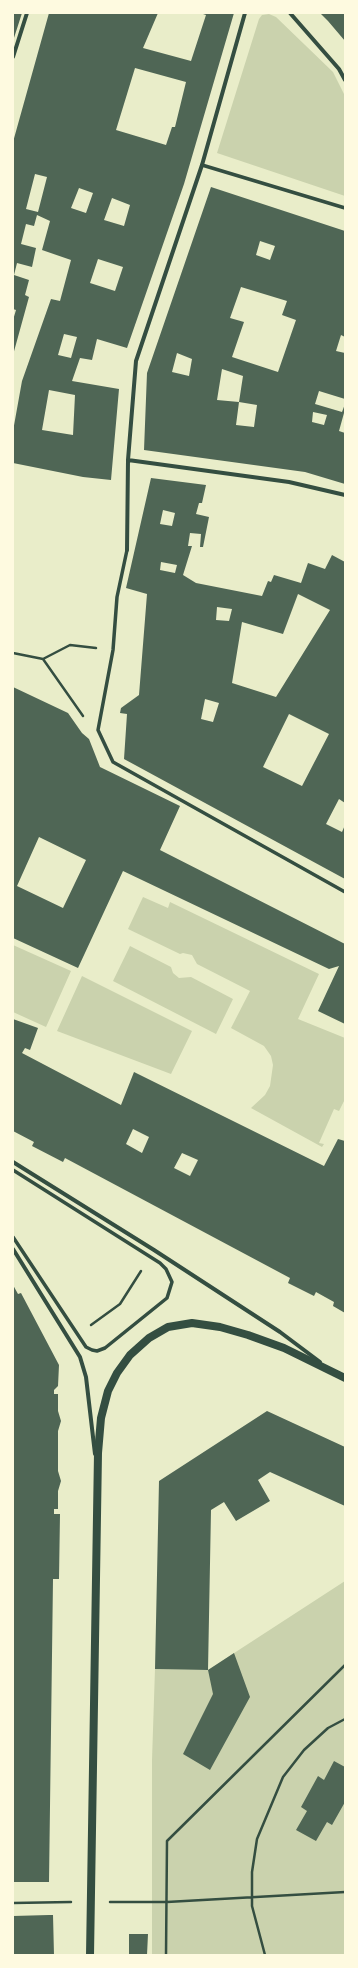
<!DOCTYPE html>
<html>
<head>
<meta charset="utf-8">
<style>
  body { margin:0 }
  #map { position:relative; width:358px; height:1968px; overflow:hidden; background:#e9edc9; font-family:Overpass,sans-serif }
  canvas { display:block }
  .frame { position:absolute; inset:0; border:14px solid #fefae0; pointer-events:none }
</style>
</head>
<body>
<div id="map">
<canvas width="358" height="1968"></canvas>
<div class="frame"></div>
</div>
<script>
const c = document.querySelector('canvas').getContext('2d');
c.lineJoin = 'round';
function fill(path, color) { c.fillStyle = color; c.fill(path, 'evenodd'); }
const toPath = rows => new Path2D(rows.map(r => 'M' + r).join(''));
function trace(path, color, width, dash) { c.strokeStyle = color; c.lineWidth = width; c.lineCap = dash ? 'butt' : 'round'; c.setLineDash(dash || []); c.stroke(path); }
const green = toPath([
  [269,14,276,17,333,72,345,96,345,196,217,153,259,19,262,15],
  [143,897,168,908,170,902,319,974,298,1019,345,1038,345,1099,339,1111,334,1109,319,1143,324,1144,322,1147,251,1108,265,1095,270,1086,273,1065,271,1056,264,1046,231,1028,250,991,197,964,192,955,183,953,180,954,128,929],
  [13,945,71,971,46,1027,13,1012],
  [130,946,171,967,173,973,179,978,191,977,233,999,216,1034,113,981],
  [82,976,192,1031,171,1074,57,1031],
  [345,1581,345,1955,152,1955,152,1760,155,1669,208,1670]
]);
const building = toPath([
  [13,13,22,13,13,41],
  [49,13,158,13,143,48,191,61,206,15,200,13,234,13,184,184,127,348,97,339,92,360,80,358,72,381,119,389,111,480,83,477,13,463,13,431,22,381,51,299,60,301,71,260,42,250,50,221,37,215,34,226,26,224,21,244,36,248,32,267,17,263,14,275,29,280,25,295,29,297,13,355,13,320,16,310,13,309,13,142],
  [135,68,186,82,175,127,172,127,166,145,116,130],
  [35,174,47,177,38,212,26,209],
  [79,188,93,193,86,213,71,208],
  [112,198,130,205,124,226,104,220],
  [98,259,123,267,115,291,90,283],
  [64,334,77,337,71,358,58,355],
  [49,390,75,395,73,435,42,430],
  [320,13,345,13,345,41,328,21],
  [211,187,345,231,345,337,341,335,336,351,345,353,345,399,319,391,315,404,342,412,345,404,345,414,344,413,339,431,345,433,345,484,305,472,144,450,147,373],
  [260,241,275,246,270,260,256,255],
  [241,287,287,301,282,315,296,320,278,372,232,357,244,322,230,318],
  [177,353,192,359,189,376,172,372],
  [222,369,243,376,239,402,257,405,254,427,236,425,239,402,217,400],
  [313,412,327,415,324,425,312,422],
  [151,478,206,485,202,503,199,503,196,514,209,517,203,547,200,547,201,534,190,533,188,546,192,546,183,575,196,583,262,596,268,581,271,582,274,575,301,583,308,563,325,569,332,555,345,562,345,803,339,799,326,824,342,832,345,825,345,879,124,759,127,714,120,713,121,708,139,695,147,594,126,588],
  [163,510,175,513,172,526,160,524],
  [161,562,177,565,175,573,160,570],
  [298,594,330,610,276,697,232,683,242,622,283,634],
  [217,607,232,609,229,621,216,620],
  [205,699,219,703,213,722,201,719],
  [289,714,329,734,302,786,263,767],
  [13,687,68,713,82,733,89,739,100,767,180,806,160,850,345,944,345,1024,318,1011,339,966,329,969,123,871,78,968,13,938],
  [39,837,86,860,63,908,17,886],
  [13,1019,38,1028,30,1050,25,1048,22,1053,121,1105,134,1072,324,1166,338,1139,345,1141,345,1313,333,1306,334,1302,316,1292,314,1296,288,1283,290,1278,65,1158,63,1162,32,1146,34,1142,13,1131],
  [133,1129,149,1137,142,1153,126,1144],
  [182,1153,198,1160,190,1176,174,1168],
  [13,1285,18,1294,21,1293,59,1365,58,1386,54,1390,54,1394,58,1394,58,1411,61,1421,58,1431,58,1471,61,1481,58,1491,58,1509,54,1509,54,1514,60,1514,59,1579,53,1579,49,1882,13,1882],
  [267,1411,345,1447,345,1506,270,1472,258,1480,270,1501,236,1521,224,1502,211,1510,208,1670,155,1669,159,1481],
  [234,1653,250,1697,210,1770,183,1754,213,1694,208,1670],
  [334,1761,345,1767,345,1802,332,1825,327,1822,316,1841,296,1830,307,1811,301,1807,318,1776,324,1780],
  [49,1915,53,1915,54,1955,13,1955,13,1916],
  [129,1934,148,1934,147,1955,129,1955]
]);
const path = toPath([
  [13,653,43,659,70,645,96,648],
  [43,659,83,716],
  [91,1325,120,1304,141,1271],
  [110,1902,167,1902,345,1892],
  [13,1903,71,1902],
  [166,1955,167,1841,345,1665],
  [265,1955,252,1906,252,1872,257,1839,283,1777,304,1750,328,1728,345,1719]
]);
const pedestrian = toPath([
  [202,165,345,208],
  [127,550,117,597,113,650,98,730,113,762,345,892],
  [13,1170,160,1263,166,1269,172,1282,167,1298,105,1348,97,1351,92,1350,86,1347,13,1237]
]);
const minor = toPath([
  [290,13,339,69,345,80],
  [13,57,27,13],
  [128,460,289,482,345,495],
  [127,550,128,460,136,361,202,165,245,13],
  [13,1162,154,1250,280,1332,320,1362],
  [13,1249,80,1357,86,1377,95,1454]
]);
const secondary = toPath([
  [90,1955,98,1453,101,1418,108,1391,117,1373,130,1355,149,1338,168,1327,192,1323,220,1327,248,1335,284,1348,345,1378]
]);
fill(green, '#cad2ad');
fill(building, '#4f6655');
trace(path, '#344e41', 2.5);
trace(pedestrian, '#344e41', 3.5);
trace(minor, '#344e41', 4);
trace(secondary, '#344e41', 8);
</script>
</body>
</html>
